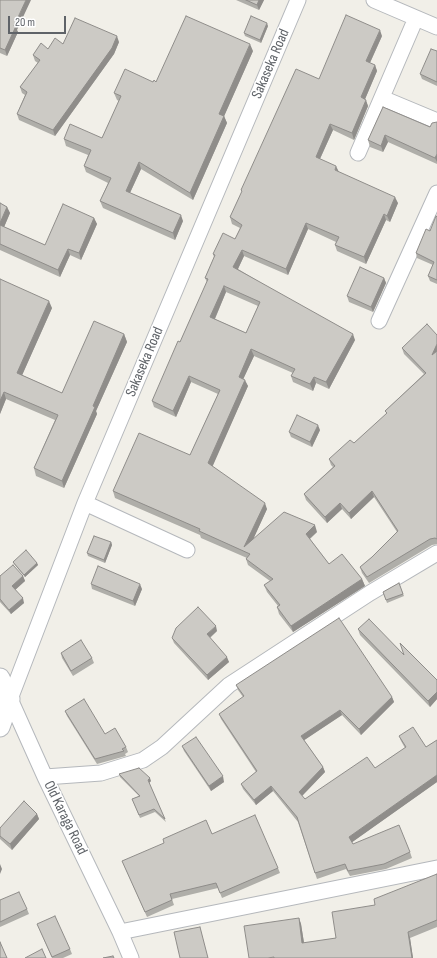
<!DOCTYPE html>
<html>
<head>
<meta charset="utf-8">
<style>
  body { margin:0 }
  #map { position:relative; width:437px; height:958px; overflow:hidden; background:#f1efe8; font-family:"Sofia Sans Condensed",sans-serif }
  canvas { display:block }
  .scale { position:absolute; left:8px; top:16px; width:58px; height:18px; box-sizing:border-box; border:2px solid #5f6368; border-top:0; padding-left:5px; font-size:12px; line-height:14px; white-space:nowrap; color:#5f6368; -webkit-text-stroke:3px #fff; paint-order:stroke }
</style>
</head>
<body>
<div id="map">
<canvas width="437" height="958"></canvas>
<div class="scale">20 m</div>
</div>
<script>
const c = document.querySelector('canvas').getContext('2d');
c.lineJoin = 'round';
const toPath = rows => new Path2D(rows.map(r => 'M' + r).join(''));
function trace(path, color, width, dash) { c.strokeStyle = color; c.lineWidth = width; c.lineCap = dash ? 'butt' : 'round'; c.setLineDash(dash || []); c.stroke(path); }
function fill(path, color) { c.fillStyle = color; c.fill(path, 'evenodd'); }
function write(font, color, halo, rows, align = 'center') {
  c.font = font + ' "Sofia Sans Condensed",sans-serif'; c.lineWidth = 3; c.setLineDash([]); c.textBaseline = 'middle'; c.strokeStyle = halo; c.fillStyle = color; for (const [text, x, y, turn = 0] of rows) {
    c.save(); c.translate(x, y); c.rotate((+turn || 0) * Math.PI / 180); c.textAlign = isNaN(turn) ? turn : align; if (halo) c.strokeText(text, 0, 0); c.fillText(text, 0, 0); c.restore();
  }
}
const minor = toPath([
  [374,0,437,27],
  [382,98,437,121],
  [358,153,416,18],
  [379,321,437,193],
  [85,503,187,550],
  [45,777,101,773,143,760,162,747,229,685,370,593,437,553],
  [120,932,437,868],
  [131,958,120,932,45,777,10,699,85,503,298,0]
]);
const tertiary = toPath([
  [0,678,10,699,0,727]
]);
const wall = toPath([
  [0,0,18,32,7,56,0,53],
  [236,0,264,0,259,10],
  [268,26,261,43,245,36,244,33],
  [382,36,370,63,375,65,377,71,365,99,368,106,354,140,333,130,320,159,338,172,398,203,390,222,386,220,366,264,337,251,335,245,336,242,308,229,288,275,244,256,238,269,355,340,329,389,316,383,313,391,293,382,291,376,293,373,254,356,243,379,248,386,212,466,267,509,253,539,317,532,310,539,329,564,362,579,365,586,293,632,279,614,277,607,278,606,267,592,264,585,270,581,248,565,246,559,247,558,201,538,200,535,115,498,113,491,190,455,218,394,191,382,176,417,154,407,152,401,180,342,207,282,205,278,214,257,213,254,235,239,240,228,232,224,230,217,242,192,241,190,319,79],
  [226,292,258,306,246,333,215,319],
  [119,42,114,54,55,136,19,120,17,114,25,95,22,93,20,87,38,63,35,61,33,55,48,49,63,44],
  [253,51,224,116,227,123,193,200,141,169,130,193,183,221,175,240,103,208,100,201,108,183,86,172,84,166,88,155,66,146,64,139,102,138,119,101,117,100,114,93,153,82,156,82],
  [437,51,437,86,422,79,420,74],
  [383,107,430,127,437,122,437,164,388,142,383,152,370,147,368,140],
  [0,203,7,207,10,213,4,227,45,245,94,218,97,224,81,260,70,255,60,277,0,250],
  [437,217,437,284,430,281,428,276,433,265,417,258,416,253,430,231],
  [384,278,386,283,373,312,349,302,347,296],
  [0,279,52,308,22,375,62,393,124,334,127,342,96,411,97,414,64,488,36,476,34,468,55,420,6,399,0,414],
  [437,335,437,544,432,545,369,583,362,573,360,567,372,557,397,532,374,497,351,519,342,509,327,523,306,500,304,494,333,467,331,465,329,459,354,443,387,414,385,411,424,374,404,354,402,348],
  [320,430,312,447,291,437,289,432],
  [111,542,112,545,105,563,88,556,87,553],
  [13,562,37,563,38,565,25,577,14,564],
  [0,576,23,576,25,581,15,590,24,603,11,614,0,602],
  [399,583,404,596,387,603,383,592],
  [91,584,142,589,135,606,92,589],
  [358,629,404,655,437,680,437,699,430,707,360,635],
  [217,631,210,638,229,662,208,680,174,643,172,638],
  [61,653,92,658,94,663,73,676,62,658],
  [236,685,392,697,394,702,361,735,342,715,304,740,323,767,325,772,302,796,305,799,375,768,405,748,401,741,399,736,426,747,437,740,437,782,352,842,353,844,410,852,412,858,386,869,350,876,346,869,317,879,298,822,273,791,256,805,243,789,241,784,256,772,221,719,219,714,243,697,238,690],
  [65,711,126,747,128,752,125,754,126,756,97,764,67,716],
  [182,746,224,782,211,791,184,751],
  [119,774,151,781,149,783,166,822,155,812,140,818,132,799,139,796,120,777],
  [37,814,39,819,12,850,0,839,0,828],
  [212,834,278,868,280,873,222,898,218,888,172,899,174,905,147,917,122,861],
  [437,874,437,927,410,938,413,958,249,958,299,918,301,924,304,943,336,938,375,905],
  [0,900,27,909,29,914,0,927],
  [37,924,70,949,72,954,63,958,52,958]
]);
const shadedWall = toPath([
  [26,0,31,0,17,30,18,32,7,56,5,50,14,26],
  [259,0,264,0,259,10,257,5],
  [267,23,268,26,261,43,260,40],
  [380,30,382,36,368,67,366,61],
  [117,36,119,42,114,54,55,136,53,130],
  [250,44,253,51,222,121,219,114],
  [375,65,377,71,363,104,361,97],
  [366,100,368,106,354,140,352,133],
  [224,116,227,123,193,200,190,193],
  [330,124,333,130,318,163,316,157],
  [385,135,388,142,383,152,381,146],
  [437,154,437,162,435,158],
  [139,162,141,169,128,197,126,191],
  [336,166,339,172,335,170],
  [395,197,398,203,390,222,387,216],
  [7,207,10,213,2,232,0,227,0,223],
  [384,214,386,220,366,264,364,257],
  [181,215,183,221,175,240,173,233],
  [94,218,97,224,81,260,79,253],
  [306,223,308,229,288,275,286,269],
  [68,249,70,255,60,277,58,270],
  [242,250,244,256,236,273,233,267],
  [384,278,386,283,373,312,371,307],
  [224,286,226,292,213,323,210,317],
  [49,301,52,308,20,380,17,373],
  [124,334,127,342,96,411,97,414,64,488,62,481,93,406],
  [353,334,355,340,329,389,326,382],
  [437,344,437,355,432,355],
  [251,349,254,356,241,384,239,377],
  [189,376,191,382,176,417,173,411],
  [314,377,316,383,313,391,310,384],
  [245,380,248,386,211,470,208,463],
  [4,392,6,399,0,414,0,401],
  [318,425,320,430,312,447,310,442],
  [372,491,374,497,351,519,349,513],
  [265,503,267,509,247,553,244,547],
  [340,503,342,509,327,523,325,517],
  [315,525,317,532,308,540,306,534],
  [111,542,112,545,105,563,104,560],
  [37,563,38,565,25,577,24,575],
  [23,576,25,581,14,591,12,586],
  [362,579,365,586,293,632,291,626],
  [140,584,142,589,135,606,133,601],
  [23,598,24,603,11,614,9,610],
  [216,626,217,631,208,639,207,634],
  [227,657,229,662,208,680,207,675],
  [437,692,437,699,430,707,428,701],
  [392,697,394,702,361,735,359,729],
  [340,710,342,715,303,741,301,736],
  [323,767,325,772,301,797,299,792],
  [437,775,437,782,351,843,349,837],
  [223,776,224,782,211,791,209,786],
  [150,778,151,781,149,783,148,780],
  [271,786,273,791,256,805,254,800],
  [37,814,39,819,12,850,10,844],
  [0,864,2,869,0,874],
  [299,918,301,924,305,949,302,943],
  [408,932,410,938,413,958,412,958]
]);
const building = toPath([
  [0,0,26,0,14,26,16,26,5,50,0,48,0,0],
  [246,0,259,0,257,5,246,0],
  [346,15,380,30,366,61,375,65,361,97,366,100,352,133,330,124,316,157,336,166,335,170,395,197,387,216,384,214,364,257,335,245,339,237,306,223,286,269,242,250,233,267,353,334,326,382,314,377,310,384,291,376,295,369,251,349,239,377,245,380,208,463,265,503,244,547,284,512,315,525,306,534,329,564,342,554,362,579,291,626,277,607,280,605,264,585,273,579,246,559,250,554,199,531,200,529,113,491,139,433,190,455,220,390,189,376,173,411,152,401,178,341,180,342,208,279,205,278,215,255,213,254,223,233,235,239,242,225,230,217,242,191,241,190,296,69,319,79,346,15],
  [224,286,260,302,246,333,210,317,224,286],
  [186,16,250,44,219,114,224,116,190,193,139,162,126,191,181,215,173,233,100,201,111,178,84,166,91,150,64,139,70,124,102,138,121,96,114,93,125,69,153,82,154,80,156,82,186,16],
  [251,16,267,23,260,40,244,33,251,16],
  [75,18,117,36,112,48,53,130,17,114,27,92,20,87,40,60,33,55,41,43,48,49,55,38,63,44,75,18],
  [431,49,437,51,437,82,420,74,431,49],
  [383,107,430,127,432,123,437,122,437,154,435,158,385,135,381,146,368,140,383,107],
  [0,203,7,207,0,223,0,203],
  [63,204,94,218,79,253,68,249,58,270,0,244,0,225,45,245,63,204],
  [436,216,437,217,437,280,428,276,434,262,416,253,426,229,430,231,436,216],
  [360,267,384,278,371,307,347,296,360,267],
  [0,279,49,301,17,373,62,393,94,321,124,334,93,406,95,407,62,481,34,468,58,415,4,392,0,401,0,279],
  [427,324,437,335,437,344,432,355,437,351,437,539,435,538,430,539,367,577,360,567,372,557,398,531,372,491,349,513,340,503,325,517,304,494,335,466,329,459,350,440,354,443,387,413,385,411,426,373,402,348,427,324],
  [297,415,318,425,310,442,289,432,297,415],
  [94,536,111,542,104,560,87,553,94,536],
  [26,550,37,563,24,575,13,562,26,550],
  [13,565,23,576,12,586,23,598,9,610,0,599,0,576,13,565],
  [98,566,140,584,133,601,91,584,98,566],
  [399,583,403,594,386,600,383,592,399,583],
  [198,607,216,626,207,634,227,657,207,675,172,638,176,628,198,607],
  [339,618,392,697,359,729,340,710,301,736,323,767,299,792,305,799,367,757,375,768,406,747,399,736,413,727,426,747,437,740,437,775,349,837,353,844,399,825,410,852,384,864,348,871,345,864,315,873,297,817,271,786,254,800,241,784,257,771,219,714,244,696,236,685,339,618],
  [369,619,404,655,400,643,437,680,437,692,428,701,358,629,369,619],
  [81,640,92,658,71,671,61,653,81,640],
  [84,699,105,734,115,728,126,747,122,749,124,751,95,759,65,711,84,699],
  [196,737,223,776,209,786,182,746,196,737],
  [139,768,150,778,148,780,165,819,154,809,139,815,132,799,140,796,119,774,139,768],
  [24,801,37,814,10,844,0,836,0,828,24,801],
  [255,815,278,868,220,893,216,883,170,894,172,900,145,912,122,861,164,843,163,839,206,820,212,834,255,815],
  [437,874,437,920,408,932,412,958,274,958,274,957,268,958,249,958,244,926,299,918,302,943,336,938,332,912,375,905,374,899,437,874],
  [19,892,27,909,0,922,0,900,19,892],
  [55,916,70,949,52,957,37,924,55,916],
  [200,927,208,958,180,958,174,932,200,927],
  [0,942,7,958,0,958,0,942],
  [42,949,46,958,25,958,42,949],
  [113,956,114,958,103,958,113,956]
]);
const streetNames = [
  ["Sakaseka Road",271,64,-67],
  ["Sakaseka Road",145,362,-67],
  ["Old Karaga Road",65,818,64]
];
trace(minor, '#b5b8bc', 17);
trace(tertiary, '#b5b8bc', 21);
trace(minor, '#fff', 15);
trace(tertiary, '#fff', 19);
fill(wall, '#afaea9');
fill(shadedWall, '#8f8d8a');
fill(building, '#cccac5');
trace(building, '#8f8d8a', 1);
write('15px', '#5f6368', '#fff', streetNames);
</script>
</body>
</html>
